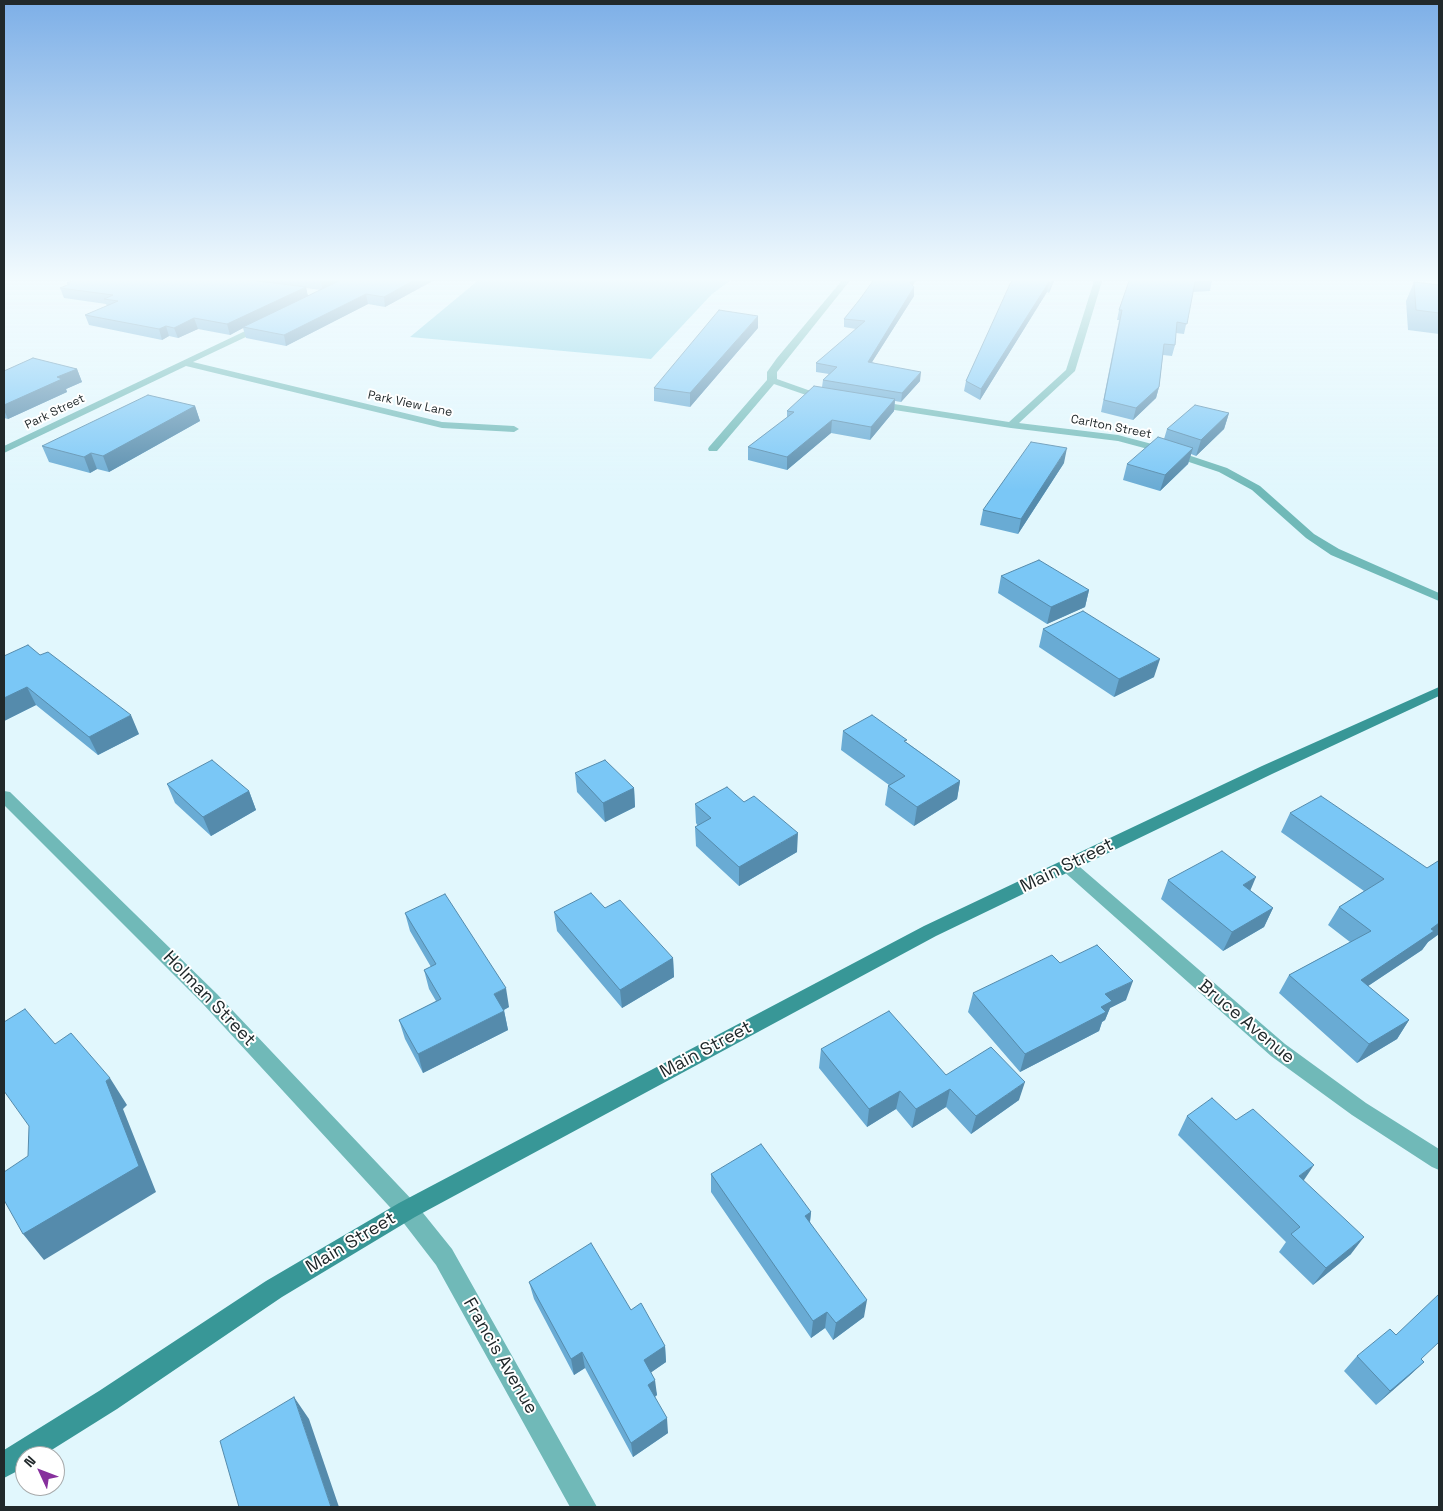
<!DOCTYPE html>
<html>
<head>
<meta charset="utf-8">
<style>
  body { margin:0 }
  #map { position:relative; width:1443px; height:1511px; overflow:hidden; background:#e1f7fd; font-family:"Space Grotesk",sans-serif }
  canvas { display:block }
  .frame { position:absolute; inset:0; border:5px solid #21292b; pointer-events:none }
  .north { position:absolute; left:15px; top:1446px; width:50px; height:50px; box-sizing:border-box; background:#fff; border:1px solid #a6a9aa; border-radius:50%; rotate:313deg; font-size:14px; font-weight:700; line-height:20px; text-align:center; color:#21292b }
  .north::after { content:''; display:block; margin:auto; width:18px; height:22px; background:#87309d; clip-path:polygon(50% 0,100% 100%,50% 72%,0 100%) }
</style>
</head>
<body>
<div id="map">
<canvas width="1443" height="1511"></canvas>
<div class="frame"></div>
<div class="north">N</div>
</div>
<script>
const c = document.querySelector('canvas').getContext('2d');
c.lineJoin = 'round';
function fill(path, color) { c.fillStyle = color; c.fill(path, 'evenodd'); }
const toPath = rows => new Path2D(rows.map(r => 'M' + r).join(''));
function trace(path, color, width, dash) { c.strokeStyle = color; c.lineWidth = width; c.lineCap = dash ? 'butt' : 'round'; c.setLineDash(dash || []); c.stroke(path); }
function write(font, color, halo, rows, align = 'center') {
  c.font = font + ' "Space Grotesk",sans-serif'; c.lineWidth = 4; c.setLineDash([]); c.textBaseline = 'middle'; c.strokeStyle = halo; c.fillStyle = color; for (const [text, x, y, turn = 0] of rows) {
    c.save(); c.translate(x, y); c.rotate((+turn || 0) * Math.PI / 180); c.textAlign = isNaN(turn) ? turn : align; if (halo) c.strokeText(text, 0, 0); c.fillText(text, 0, 0); c.restore();
  }
}
const green = toPath([
  [481,278,734,278,712,294,651,359,410,337]
]);
const minor = toPath([
  [844,278,852,278,777,372,777,379,808,390,831,394,831,398,806,395,774,384,717,451,709,451,708,449,709,447,767,380,767,372,777,358,844,278],
  [1095,278,1103,278,1075,371,1019,423,1118,435,1167,448,1227,468,1260,486,1314,534,1339,549,1439,593,1439,601,1331,555,1306,538,1252,490,1219,472,1159,452,1118,441,1011,428,875,407,870,404,875,401,1009,422,1066,370,1095,278],
  [264,322,268,325,267,327,193,362,442,422,514,426,519,429,514,432,442,428,186,366,4,453,4,446,264,322],
  [4,791,10,792,217,994,415,1203,452,1249,597,1507,570,1507,436,1265,399,1217,203,1004,4,805,4,791],
  [1067,859,1073,861,1285,1044,1366,1103,1439,1149,1439,1170,1432,1167,1352,1115,1271,1056,1061,869,1059,865,1061,861,1067,859]
]);
const secondary = toPath([
  [1439,687,1439,696,1272,774,936,936,415,1217,282,1297,117,1409,42,1456,25,1456,25,1467,4,1478,4,1450,99,1391,266,1281,399,1203,924,926,1262,766,1439,687]
]);
const wall = toPath([
  [78,278,438,278,385,307,368,304,286,346,246,338,243,328,230,335,198,329,178,338,169,336,162,340,89,325,85,315,107,306,106,304,64,298,60,288,67,285,67,283],
  [306,288,321,290,308,296],
  [875,278,917,278,912,286,914,287,914,296,872,362,920,381,901,402,895,401,894,411,870,440,831,433,787,470,748,460,748,447,787,418,787,411,822,387,823,380,829,374,816,372,816,363,856,329,844,327,844,319,860,299],
  [1014,278,1055,278,1049,293,1047,292,980,400,964,391,966,381],
  [1130,278,1212,281,1210,291,1193,292,1184,334,1176,333,1175,345,1172,356,1163,355,1159,387,1156,398,1133,420,1101,412,1119,320,1117,320,1119,310],
  [1414,282,1439,285,1439,334,1408,330,1406,301],
  [758,328,690,407,654,401,654,388],
  [77,369,82,382,66,389,67,392,8,419,4,418,4,371],
  [195,406,200,421,109,472,97,469,90,473,49,462,42,446],
  [1229,413,1224,429,1196,456,1191,454,1188,464,1160,491,1123,480,1127,464,1164,439,1167,429],
  [1064,463,1018,534,980,525,983,510],
  [1001,576,1089,590,1085,607,1047,624,998,593],
  [1043,629,1154,677,1114,697,1039,647],
  [4,656,139,734,98,755,36,705,4,721],
  [843,731,906,742,960,781,957,799,914,826,885,805,888,786,889,785,841,750],
  [575,773,634,788,635,807,605,822,577,792],
  [167,784,249,791,256,810,211,836,175,803],
  [695,804,797,852,739,886,696,846,695,827,698,826,696,823],
  [1290,813,1427,868,1439,862,1439,934,1428,942,1422,950,1368,986,1409,1020,1397,1039,1357,1063,1279,993,1289,975,1350,942,1328,925,1339,907,1364,891,1281,832],
  [1168,880,1250,890,1273,908,1264,927,1223,951,1161,899],
  [605,908,673,958,674,977,622,1008,557,931,554,912],
  [405,913,509,1007,504,1010,508,1030,423,1073,405,1039,399,1020,436,1001,429,989,424,970,431,967,410,931],
  [1060,963,1126,1000,1110,1008,1105,1020,1102,1022,1099,1031,1020,1072,968,1012,973,993],
  [821,1049,946,1075,1019,1100,971,1134,946,1107,912,1128,896,1109,867,1127,819,1068],
  [1187,1116,1236,1120,1351,1254,1313,1285,1279,1252,1286,1242,1178,1135],
  [711,1174,811,1212,810,1222,864,1317,833,1340,825,1328,811,1338,711,1192],
  [529,1282,631,1310,665,1346,666,1362,651,1372,657,1395,655,1397,668,1433,633,1457,585,1368,574,1375,534,1299],
  [1396,1335,1424,1362,1409,1376,1376,1405,1344,1371,1357,1356]
]);
const shadedWall = toPath([
  [325,278,349,278,323,290,320,280],
  [418,278,438,278,385,307,384,297],
  [913,278,917,278,909,292,910,283],
  [1053,278,1055,278,1049,293,1051,284],
  [1049,282,1047,292,980,400,981,389],
  [306,287,308,297,243,327,243,328,230,335,227,324],
  [914,287,914,296,867,370,868,362],
  [366,294,368,304,286,346,284,335],
  [758,316,758,328,690,407,690,393],
  [194,318,198,329,178,338,174,328],
  [166,326,169,336,162,340,159,329],
  [77,369,82,382,66,389,67,392,8,419,4,410,4,405,57,377],
  [921,372,920,381,901,402,902,393],
  [1159,387,1156,398,1133,420,1136,408],
  [895,399,894,411,870,440,871,427],
  [195,406,200,421,109,472,103,456],
  [1229,413,1224,429,1196,456,1201,440],
  [832,420,831,433,787,470,787,457],
  [1067,448,1064,463,1018,534,1021,519],
  [1193,448,1188,464,1160,491,1165,475],
  [91,453,97,469,90,473,84,457],
  [1089,590,1085,607,1047,624,1051,607],
  [1160,659,1154,677,1114,697,1119,679],
  [27,687,36,705,4,721,4,698],
  [131,715,139,734,98,755,89,737],
  [960,781,957,799,914,826,917,807],
  [634,788,635,807,605,822,603,803],
  [249,791,256,810,211,836,203,817],
  [798,833,797,852,739,886,739,867],
  [1256,877,1248,896,1243,885],
  [1273,908,1264,927,1223,951,1232,932],
  [1439,923,1439,934,1428,942,1422,950,1350,998,1361,980],
  [673,958,674,977,622,1008,620,990],
  [1133,981,1126,1000,1110,1008,1105,1020,1102,1022,1099,1031,1020,1072,1025,1054,1105,994],
  [506,988,509,1007,498,1013,494,994],
  [504,1011,508,1030,423,1073,418,1054],
  [1409,1020,1397,1039,1357,1063,1369,1044],
  [110,1078,127,1105,123,1109,156,1192,44,1260,23,1234,106,1081],
  [1025,1082,1019,1100,971,1134,976,1116],
  [950,1089,946,1107,912,1128,916,1109],
  [900,1091,896,1109,867,1127,869,1109],
  [1314,1165,1302,1183,1299,1176],
  [811,1212,809,1230,805,1216],
  [1364,1237,1351,1254,1313,1285,1326,1268],
  [867,1300,864,1317,833,1340,836,1323],
  [827,1312,825,1328,811,1338,813,1321],
  [665,1346,666,1362,646,1376,644,1360],
  [582,1352,585,1368,574,1375,571,1359],
  [1424,1362,1409,1376,1376,1405,1390,1391],
  [655,1380,657,1395,650,1400,648,1385],
  [294,1397,309,1419,339,1507,331,1507],
  [667,1418,668,1433,633,1457,631,1443]
]);
const building = toPath([
  [78,278,235,278,306,287,227,324,194,318,174,328,166,326,159,329,85,315,118,301,104,299,113,295,60,288,70,284,67,283,78,278],
  [303,278,325,278,320,280,303,278],
  [345,278,418,278,384,297,366,294,284,335,243,327,345,278],
  [875,278,913,278,910,283,914,287,868,362,921,372,902,393,823,380,837,367,816,363,865,321,844,319,860,299,875,278],
  [1014,278,1053,278,1051,284,1049,282,981,389,966,381,1010,284,1014,278],
  [1130,278,1212,278,1212,281,1195,282,1187,324,1177,322,1175,345,1164,344,1159,387,1136,408,1104,400,1122,310,1119,310,1130,278],
  [1414,282,1439,285,1439,313,1416,310,1414,282],
  [719,310,758,316,690,393,654,388,719,310],
  [33,358,77,369,57,377,62,379,4,405,4,371,33,358],
  [814,386,895,399,871,427,832,420,787,457,748,447,794,412,787,411,814,386],
  [148,395,195,406,103,456,91,453,84,457,42,446,148,395],
  [1195,405,1229,413,1201,440,1167,429,1195,405],
  [1158,437,1193,448,1165,475,1127,464,1158,437],
  [1031,442,1067,448,1021,519,983,510,1031,442],
  [1039,560,1089,590,1051,607,1001,576,1039,560],
  [1083,611,1160,659,1119,679,1043,629,1083,611],
  [28,645,40,655,48,652,131,715,89,737,27,687,4,698,4,656,28,645],
  [872,715,907,740,904,741,960,781,917,807,888,786,905,776,843,731,872,715],
  [212,760,249,791,203,817,167,784,212,760],
  [605,760,634,788,603,803,575,773,605,760],
  [727,787,744,802,754,796,798,833,739,867,695,827,711,818,695,804,727,787],
  [1321,796,1427,868,1438,861,1439,862,1439,923,1431,929,1434,931,1361,980,1409,1020,1369,1044,1289,975,1371,931,1339,907,1384,879,1290,813,1321,796],
  [1222,851,1256,877,1243,885,1273,908,1232,932,1168,880,1222,851],
  [591,893,605,908,620,900,673,958,620,990,554,912,591,893],
  [445,894,506,988,494,994,504,1011,418,1054,399,1020,441,999,424,970,436,964,405,913,445,894],
  [1097,945,1133,981,1105,994,1112,1001,1101,1007,1106,1012,1025,1054,973,993,1052,955,1060,963,1097,945],
  [25,1009,55,1044,71,1033,110,1078,106,1081,139,1166,23,1234,4,1200,4,1172,28,1156,29,1126,4,1091,4,1022,25,1009],
  [889,1011,946,1075,991,1047,1025,1082,976,1116,950,1089,916,1109,900,1091,869,1109,821,1049,889,1011],
  [1212,1098,1236,1120,1253,1109,1314,1165,1299,1176,1364,1237,1326,1268,1291,1234,1300,1227,1187,1116,1212,1098],
  [761,1144,811,1212,805,1216,867,1300,836,1323,827,1312,813,1321,711,1174,761,1144],
  [591,1243,631,1310,641,1303,665,1346,644,1360,655,1380,648,1385,667,1418,631,1443,582,1352,571,1359,529,1282,591,1243],
  [1439,1294,1439,1342,1421,1359,1424,1362,1390,1391,1357,1356,1390,1329,1396,1335,1439,1294],
  [294,1397,331,1507,239,1507,220,1441,294,1397]
]);
const farStreetnames = [
  ["Park View Lane",410,404,12],
  ["Park Street",55,412,-26],
  ["Carlton Street",1111,427,11]
];
const nearStreetnames = [
  ["Main Street",1067,866,-26],
  ["Holman Street",209,999,46],
  ["Bruce Avenue",1246,1022,40],
  ["Main Street",706,1050,-28],
  ["Main Street",351,1243,-31],
  ["Francis Avenue",500,1356,60]
];
fill(green, '#85d1e4');
fill(minor, '#70b9b8');
fill(secondary, '#389797');
fill(wall, '#69abd4');
fill(shadedWall, '#558bac');
fill(building, '#7ac7f6');
trace(building, '#558bac', 1);
const sky = c.createLinearGradient(0, 0, 0, 490);
sky.addColorStop(0, '#7dafe7');
sky.addColorStop(0.57, '#f2fbfe');
sky.addColorStop(1, '#f2fbfe00');
c.fillStyle = sky;
c.fillRect(0, 0, 1443, 490);
write('12px', '#21292b', '#fff', farStreetnames);
write('18px', '#21292b', '#fff', nearStreetnames);
</script>
</body>
</html>
